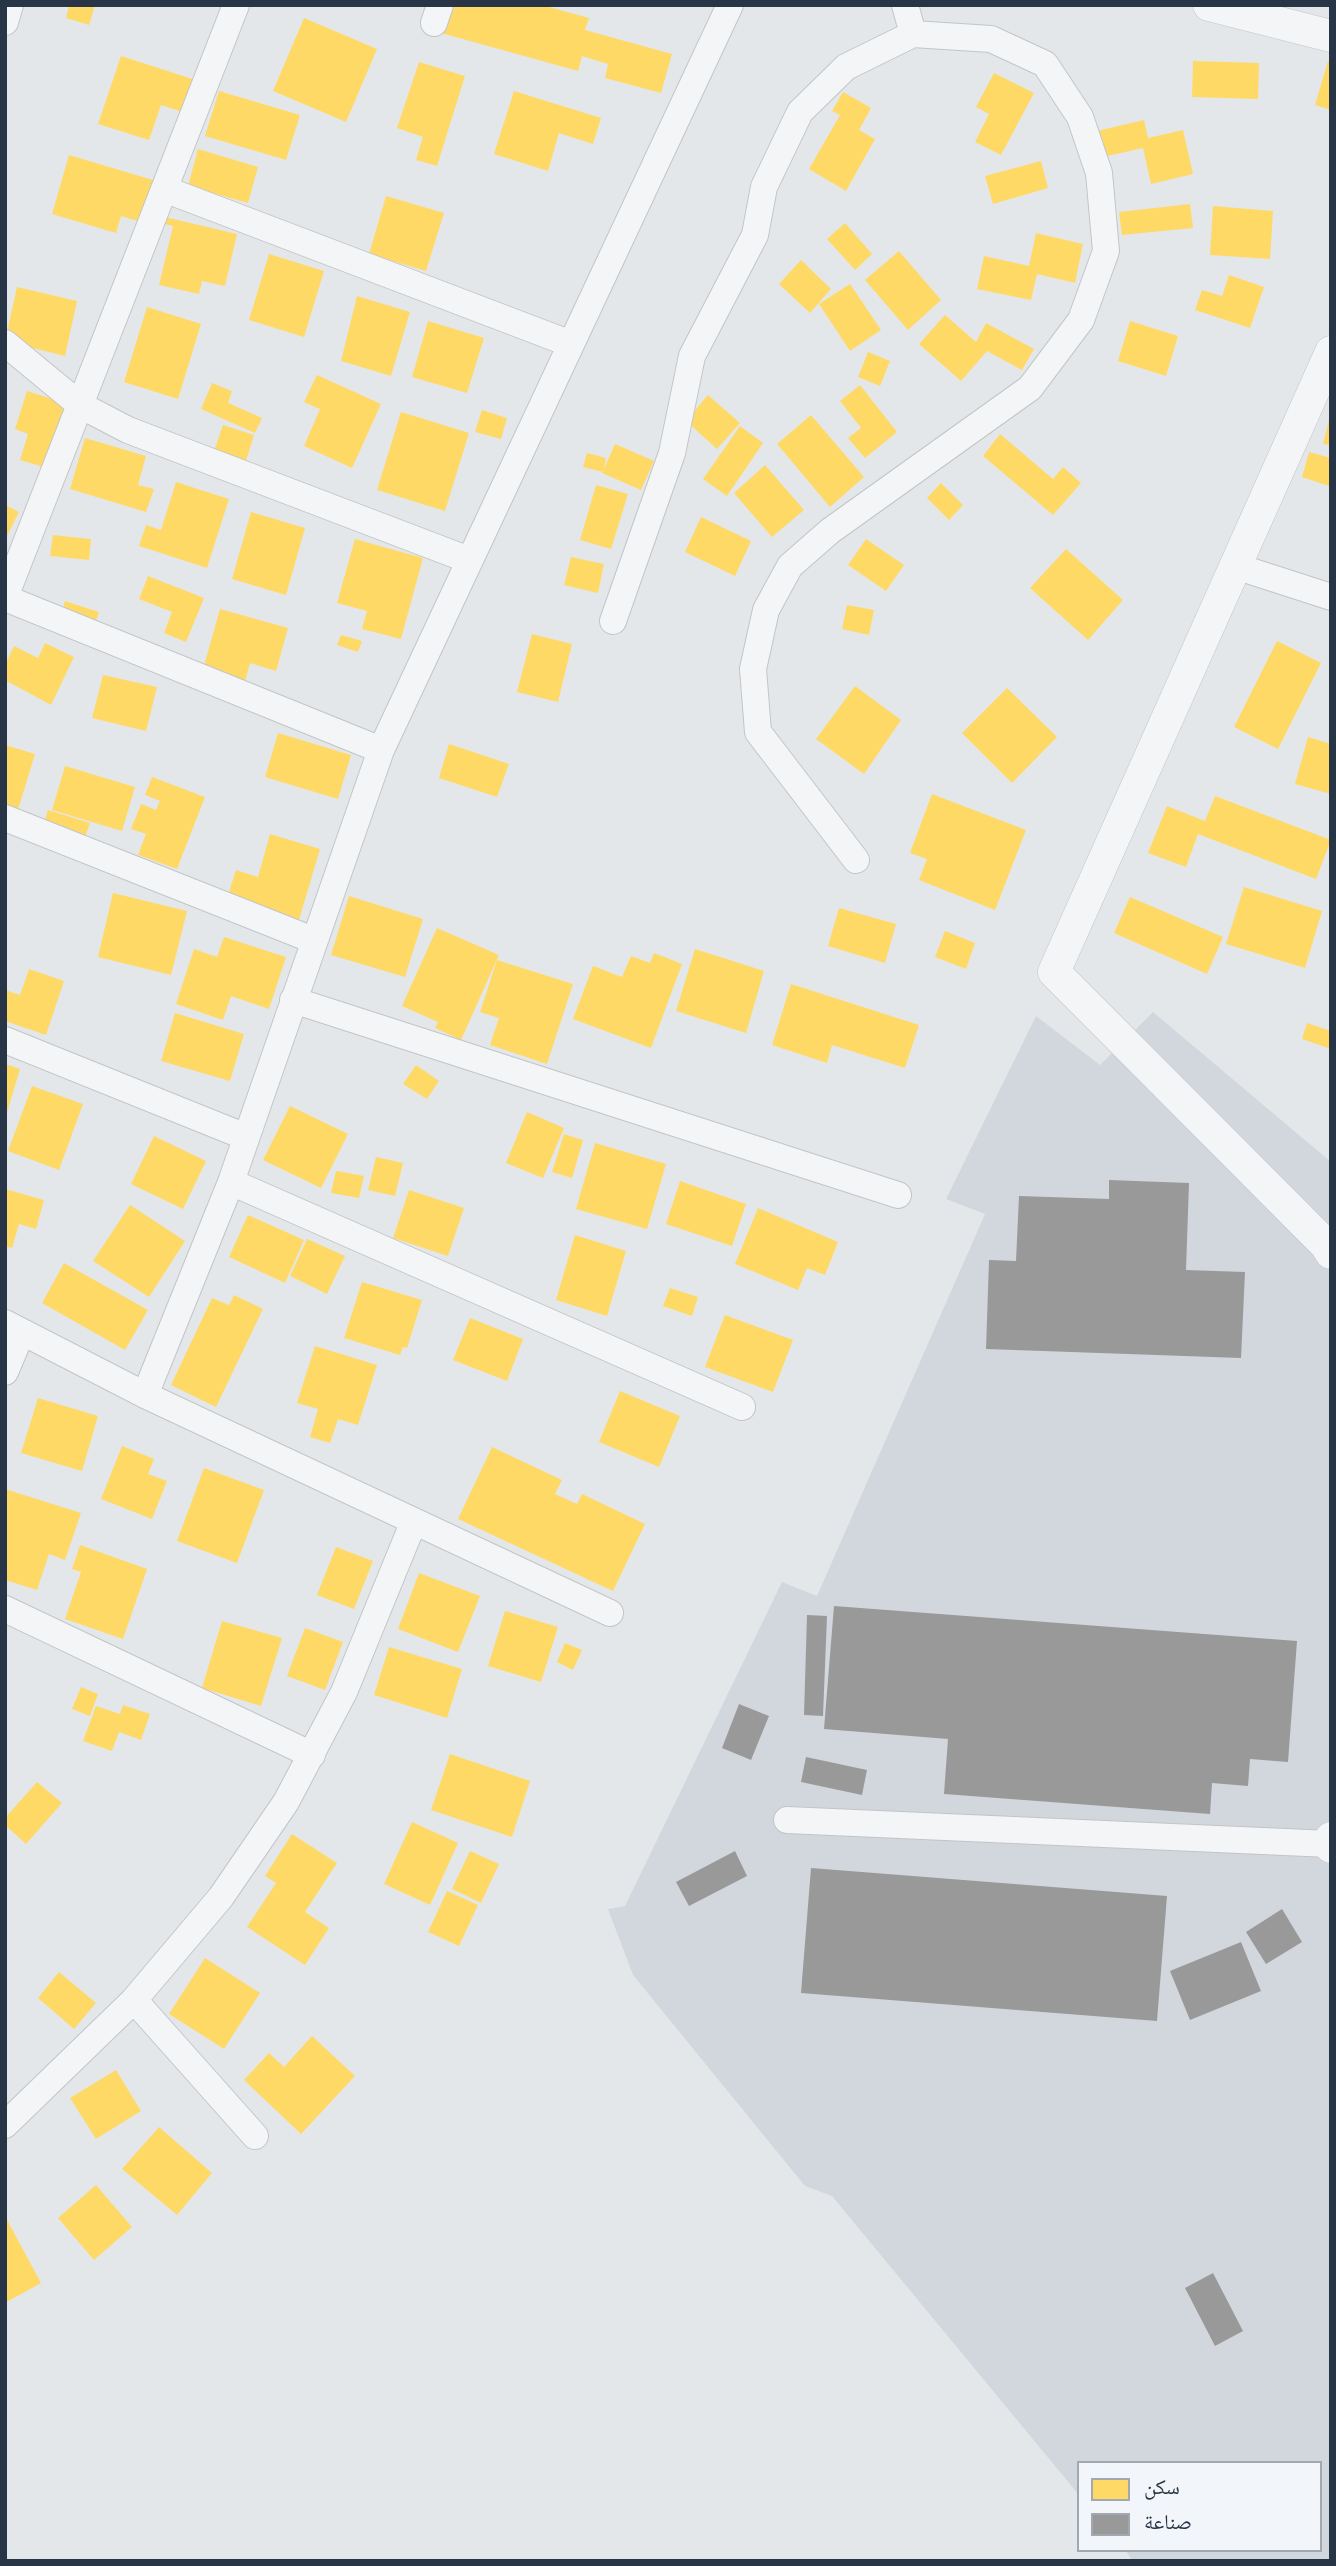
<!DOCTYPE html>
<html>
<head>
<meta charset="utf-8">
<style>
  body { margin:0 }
  #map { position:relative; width:1336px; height:2566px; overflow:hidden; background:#e4e7ea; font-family:"Fira Sans Condensed","Noto Naskh Arabic",sans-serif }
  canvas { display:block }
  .frame { position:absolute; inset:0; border:7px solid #283546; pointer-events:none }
  .legend { position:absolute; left:1077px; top:2461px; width:245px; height:91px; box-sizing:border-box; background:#f2f5f9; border:2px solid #a1a8b1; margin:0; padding:9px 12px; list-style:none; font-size:21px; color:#283546 }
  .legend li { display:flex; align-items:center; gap:14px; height:35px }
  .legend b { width:35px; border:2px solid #a1a8b1 }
</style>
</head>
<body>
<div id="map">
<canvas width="1336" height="2566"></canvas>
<div class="frame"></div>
<ul class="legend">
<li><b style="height:19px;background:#ffd966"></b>سكن</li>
<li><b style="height:19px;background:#999"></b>صناعة</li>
</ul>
</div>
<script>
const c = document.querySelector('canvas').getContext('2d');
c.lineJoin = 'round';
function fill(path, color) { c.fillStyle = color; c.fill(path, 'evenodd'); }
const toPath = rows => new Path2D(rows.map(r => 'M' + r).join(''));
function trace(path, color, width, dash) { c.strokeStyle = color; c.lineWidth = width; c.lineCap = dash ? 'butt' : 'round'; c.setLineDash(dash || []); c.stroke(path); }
const built = toPath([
  [1153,1012,1331,1162,1331,2561,1133,2561,1125,2550,1320,2550,1320,2463,1079,2463,1079,2495,832,2196,805,2186,633,1975,608,1909,625,1906,782,1582,817,1596,985,1214,946,1199,1036,1016,1100,1065]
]);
const homes = toPath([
  [69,5,95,5,89,25,66,18],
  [448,5,542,5,589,18,585,30,672,54,661,93,605,78,608,64,582,56,578,71,441,33],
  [304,18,377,49,346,122,273,91],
  [121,56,208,84,198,117,161,105,149,140,98,124],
  [1193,61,1259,63,1258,99,1192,97],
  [1328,61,1331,62,1331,110,1315,105],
  [419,62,465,76,437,166,416,160,423,137,397,128],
  [994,73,1034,93,1001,155,975,142,989,114,976,107],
  [219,91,300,115,286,160,205,136],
  [514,91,601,118,593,144,559,133,548,171,494,154],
  [843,92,871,108,859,130,875,139,846,191,809,169,840,115,832,111],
  [1144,120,1148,138,1183,130,1193,174,1151,184,1143,148,1103,157,1097,131],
  [198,149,258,167,248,203,188,186],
  [69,155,153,180,141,222,121,216,116,233,52,214],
  [1041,161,1048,188,993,204,985,176],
  [386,196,444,213,426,271,369,254],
  [1190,204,1193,228,1122,235,1119,212],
  [1213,206,1273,211,1270,259,1210,255],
  [165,217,237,234,225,286,202,281,199,294,159,285,173,226,164,224],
  [845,223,872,254,855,270,827,239],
  [1036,233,1083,244,1075,283,1037,274,1031,300,977,289,984,256,1029,266],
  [899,251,941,300,908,330,865,280],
  [269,254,324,271,304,337,249,320],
  [801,260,831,289,810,313,779,284],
  [1229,275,1264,287,1250,328,1195,310,1202,290,1222,296],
  [850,284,881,330,850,351,819,304],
  [17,287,77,301,65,356,5,341],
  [357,296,410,312,391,376,341,361],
  [147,307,201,324,178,399,124,382],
  [945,315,976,342,986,323,1034,349,1022,370,987,351,961,381,919,344],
  [428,321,484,338,467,393,412,377],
  [1130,321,1178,336,1166,376,1118,361],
  [868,352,890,361,880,386,858,377],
  [317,375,381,404,352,468,304,446,320,409,304,402],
  [212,383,232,391,228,403,262,418,255,433,201,409],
  [860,385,897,432,865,458,848,438,861,428,840,401],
  [27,391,71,405,50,469,20,460,28,434,15,429],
  [708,395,740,423,717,449,686,421],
  [482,410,507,418,501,439,475,432],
  [401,412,469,433,445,511,377,490],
  [811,415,864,477,830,507,777,444],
  [1330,416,1331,416,1331,445,1323,444],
  [223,425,254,435,245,464,213,454],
  [740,426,763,443,727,496,703,479],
  [1000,434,1053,479,1063,467,1081,483,1053,515,983,456],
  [85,438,146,456,138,485,154,489,146,512,70,489],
  [615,444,654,461,641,490,602,473],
  [1309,452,1331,458,1329,486,1302,477],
  [587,453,606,458,603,472,583,467],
  [765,465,804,510,772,537,734,493],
  [176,482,229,499,207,568,139,546,146,525,161,530],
  [941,483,963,505,949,520,927,498],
  [596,485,628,494,611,549,580,540],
  [5,505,19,512,5,540],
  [251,512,305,528,286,595,232,579],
  [701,517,751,541,735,576,685,552],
  [53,535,91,539,89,560,50,556],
  [355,539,423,558,401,639,362,629,367,611,337,603],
  [866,539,904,565,886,591,848,565],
  [1066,549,1123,600,1088,640,1030,588],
  [571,557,604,564,598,593,564,585],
  [148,576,204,598,186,642,164,633,172,612,139,599],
  [65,601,99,612,92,633,59,623],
  [847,605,874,610,869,635,842,629],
  [220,609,288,628,276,671,250,663,244,685,202,673],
  [532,634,572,644,558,702,517,692],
  [341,635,362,641,358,652,337,645],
  [1277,641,1321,663,1278,749,1234,727],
  [45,643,74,657,51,705,5,680,5,665,14,646,38,658],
  [103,675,157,687,146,731,92,718],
  [855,686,901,720,864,774,816,739],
  [1007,688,1057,737,1012,783,962,733],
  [278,733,351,755,338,799,265,777],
  [1308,737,1331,744,1331,794,1295,784],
  [449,744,509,764,497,797,439,778],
  [5,745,35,754,17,813,5,809],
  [65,766,135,787,122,831,52,810],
  [152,777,205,797,177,869,138,855,146,834,131,829,141,804,156,810,160,801,145,795],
  [932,794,1026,830,995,910,919,880,927,859,910,853],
  [1215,796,1331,840,1316,879,1198,834,1186,867,1148,853,1167,806,1205,821],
  [48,810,90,823,83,843,42,830],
  [270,834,320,849,299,920,227,898,236,870,258,877],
  [1244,887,1322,911,1305,968,1226,944],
  [113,893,187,911,171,975,98,957],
  [349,896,423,919,405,977,331,955],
  [1130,897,1223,937,1207,974,1114,933],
  [839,908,896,924,885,963,828,946],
  [437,928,499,955,461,1040,435,1028,438,1022,402,1006],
  [945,931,975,943,966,969,935,957],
  [224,937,286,957,269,1009,231,996,223,1020,176,1004,194,949,217,957],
  [695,949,764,971,746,1033,676,1011],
  [654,953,682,964,651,1048,573,1019,593,966,622,977,631,956,650,963],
  [497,960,573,984,547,1064,490,1045,499,1018,480,1012],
  [29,969,64,981,46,1035,5,1021,5,990,20,995],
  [791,984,919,1025,905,1068,832,1045,827,1063,772,1045],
  [175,1013,244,1034,230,1081,161,1061],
  [1307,1023,1331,1031,1331,1049,1302,1039],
  [5,1064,20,1069,6,1116,5,1116],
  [416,1065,439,1081,427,1099,403,1084],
  [32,1086,83,1104,59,1170,8,1151],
  [290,1106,348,1134,321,1188,263,1160],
  [527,1112,564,1128,543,1178,506,1163],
  [564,1134,583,1140,572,1178,552,1172],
  [154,1136,206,1161,183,1209,131,1184],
  [595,1143,666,1164,647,1229,576,1209],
  [376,1157,403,1163,395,1196,368,1190],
  [336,1171,364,1176,359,1198,331,1193],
  [680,1181,746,1204,732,1246,666,1224],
  [5,1189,44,1200,36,1229,19,1224,12,1248,5,1246],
  [409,1190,464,1208,448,1256,393,1238],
  [130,1205,185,1241,149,1297,93,1261],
  [758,1208,838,1242,825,1275,807,1268,798,1290,735,1264],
  [248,1215,304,1240,285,1283,229,1257],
  [575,1235,626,1251,607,1316,556,1300],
  [307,1239,345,1256,327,1294,290,1276],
  [64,1263,148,1310,125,1350,42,1303],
  [362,1282,422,1300,407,1348,403,1347,400,1355,344,1338],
  [670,1288,698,1297,692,1316,663,1306],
  [234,1295,263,1309,216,1407,171,1385,212,1298,229,1305],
  [725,1315,793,1340,773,1392,705,1367],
  [470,1318,523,1339,507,1381,453,1360],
  [315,1346,377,1365,358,1425,338,1419,330,1443,310,1437,318,1409,297,1403],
  [620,1391,680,1416,659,1467,599,1442],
  [38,1398,98,1416,82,1471,21,1453],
  [122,1446,154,1459,148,1474,167,1481,152,1519,101,1499],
  [492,1447,562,1480,555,1494,577,1504,582,1494,645,1524,613,1591,458,1519],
  [204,1468,264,1490,237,1563,177,1541],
  [5,1489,81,1513,65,1560,49,1554,37,1590,5,1580],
  [80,1545,147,1569,123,1639,65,1619,81,1572,72,1569],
  [336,1547,373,1561,354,1609,317,1595],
  [419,1573,480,1596,458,1652,398,1629],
  [505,1611,558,1627,541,1682,488,1666],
  [222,1621,282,1638,261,1706,202,1688],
  [305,1628,343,1642,325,1690,287,1676],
  [565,1643,582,1650,573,1670,557,1662],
  [389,1647,462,1669,447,1718,374,1695],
  [81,1687,98,1694,90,1716,72,1709],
  [123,1705,150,1714,141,1740,119,1732,112,1751,83,1741,96,1706,120,1714],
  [450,1754,530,1781,512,1837,431,1810],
  [37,1782,62,1803,26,1844,5,1825,5,1818],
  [412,1822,458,1843,430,1905,384,1884],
  [292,1834,337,1863,305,1912,329,1928,305,1965,247,1927,276,1883,265,1876],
  [470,1851,499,1864,481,1903,452,1889],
  [447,1891,478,1905,459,1946,428,1932],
  [205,1958,260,1993,224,2049,169,2014],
  [59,1972,96,2003,74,2029,38,1998],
  [312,2036,355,2076,301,2134,244,2080,269,2053,284,2067],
  [116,2070,141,2111,96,2139,70,2098],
  [159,2127,212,2173,177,2215,122,2169],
  [96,2185,132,2227,94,2260,58,2218],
  [5,2216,41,2283,5,2303]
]);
const industry = toPath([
  [1109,1180,1189,1183,1186,1270,1245,1272,1241,1358,986,1349,989,1260,1016,1261,1019,1196,1109,1199],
  [834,1606,1297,1641,1288,1762,1250,1759,1248,1786,1212,1783,1210,1814,944,1794,948,1739,824,1729],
  [807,1615,827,1616,823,1716,804,1715],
  [739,1704,769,1716,751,1760,722,1748],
  [806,1757,867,1770,862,1795,801,1782],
  [735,1851,747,1876,689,1906,676,1882],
  [811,1868,1167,1896,1157,2021,801,1993],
  [1282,1909,1302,1942,1266,1964,1246,1932],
  [1241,1942,1261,1991,1190,2020,1170,1971],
  [1213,2273,1243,2331,1215,2346,1185,2288]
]);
const minor = toPath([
  [905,5,913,34],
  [5,22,10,5],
  [434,23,440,5],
  [164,189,571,344],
  [5,343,80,405,128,430,469,560],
  [1235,566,1331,597],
  [5,597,236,5],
  [5,598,381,750],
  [613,621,672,453,692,356,755,235,764,187,800,112,846,67,913,34,991,39,1045,64,1080,117,1099,173,1106,251,1081,320,1030,388,830,531,790,566,766,610,753,669,758,732,856,860],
  [5,818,313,940],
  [293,1000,898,1195],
  [5,1040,246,1137],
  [231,1182,742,1407],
  [5,1323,145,1395,610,1613],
  [5,1372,22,1332],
  [145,1395,231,1182,381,750,730,5],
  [5,1609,312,1755],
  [787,1820,1330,1844],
  [134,2000,255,2136],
  [5,2125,134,2000,221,1897,286,1802,344,1692,414,1521]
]);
const tertiary = toPath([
  [1209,5,1331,36],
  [1331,352,1054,972,1326,1245,1331,1253],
  [1331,1838,1331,1847]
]);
fill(built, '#d2d7dd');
fill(homes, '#ffd966');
fill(industry, '#999');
trace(minor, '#c2c5c8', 28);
trace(tertiary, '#c2c5c8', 33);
trace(minor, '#f4f5f6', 26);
trace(tertiary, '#f4f5f6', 32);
</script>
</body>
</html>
